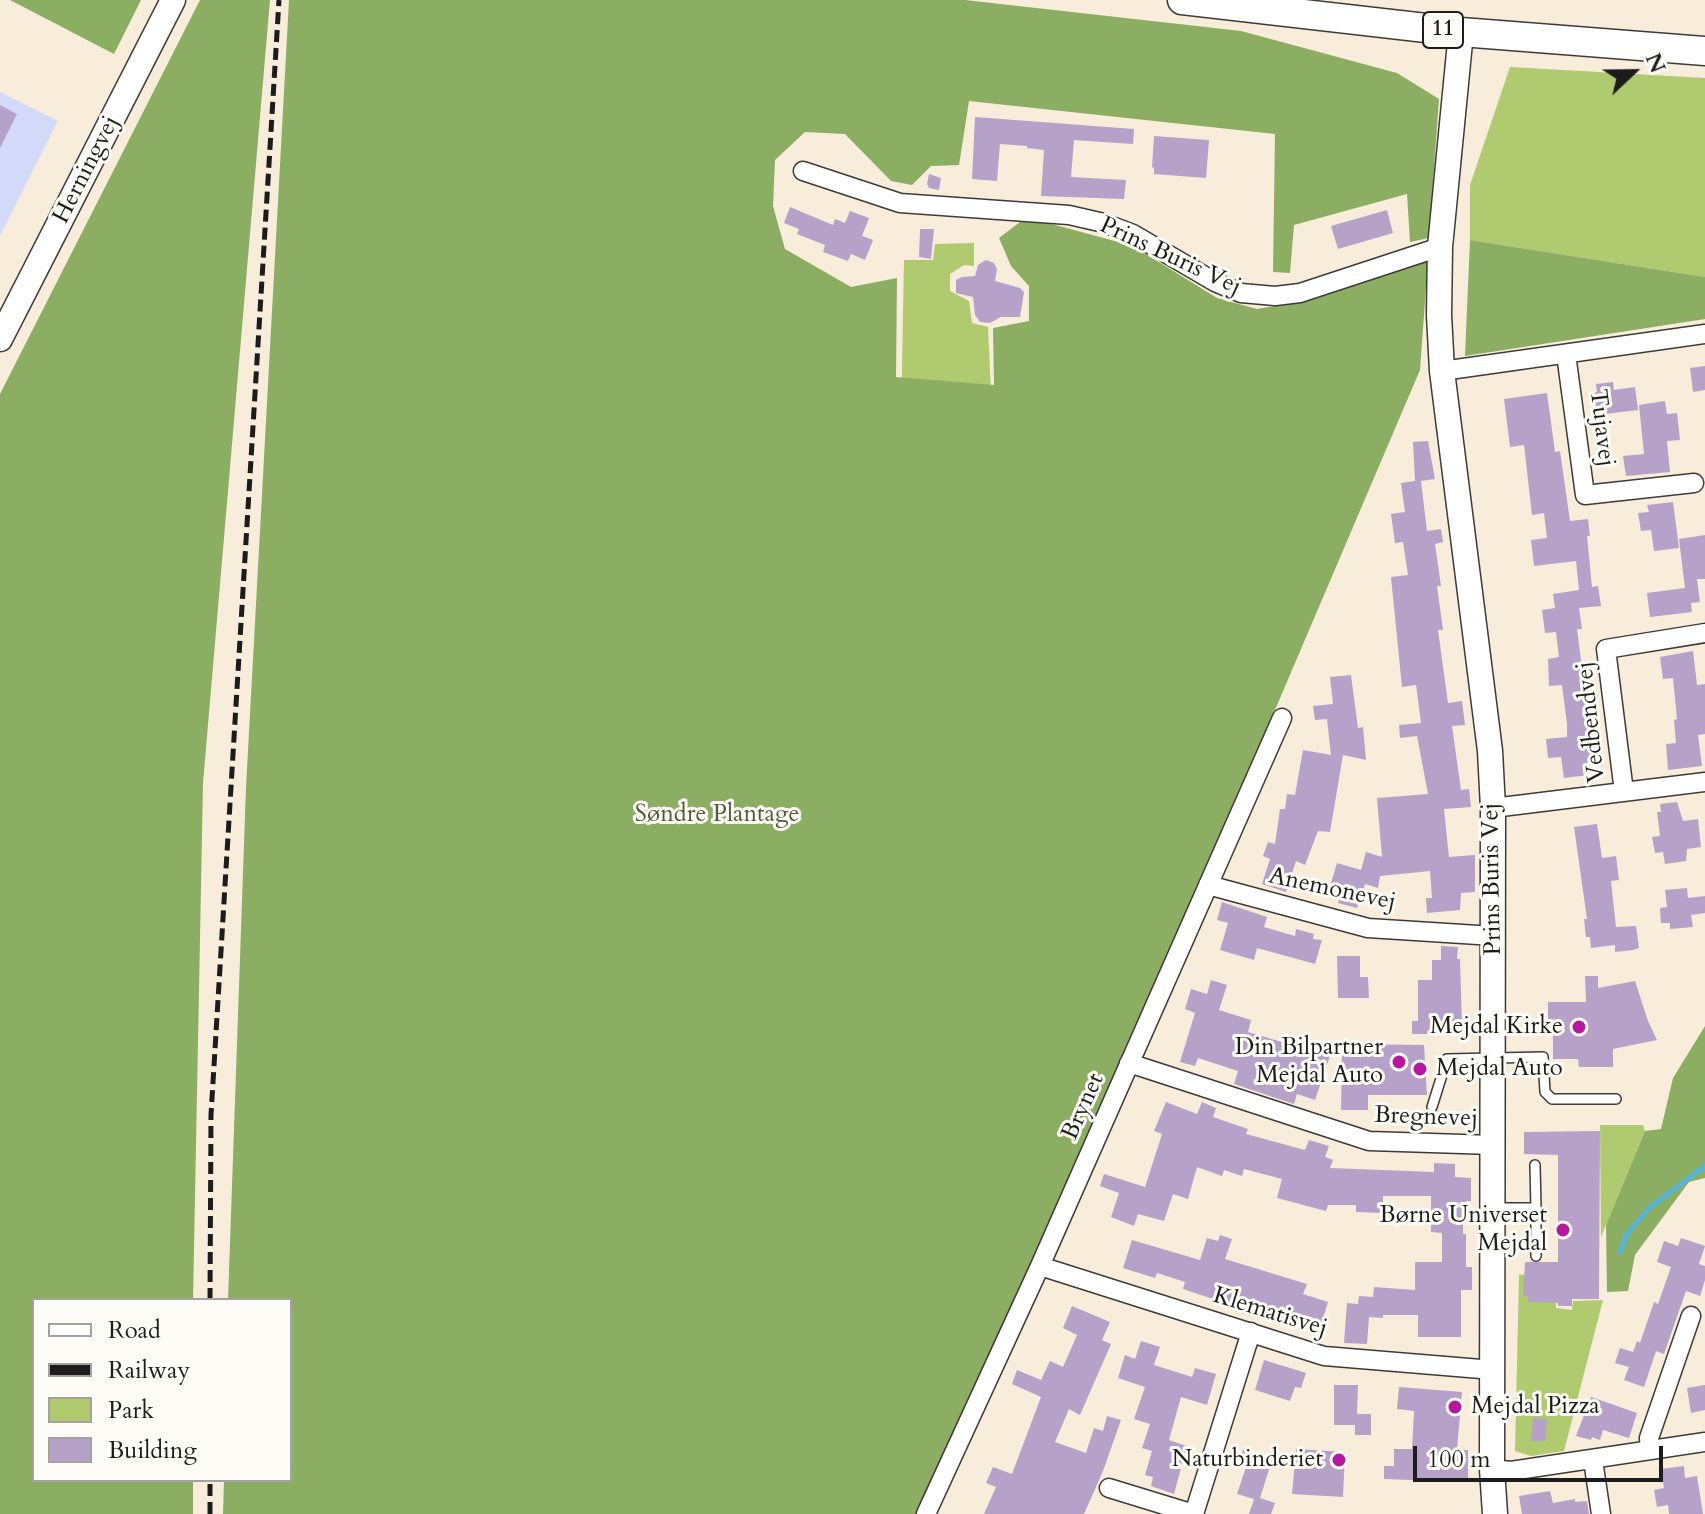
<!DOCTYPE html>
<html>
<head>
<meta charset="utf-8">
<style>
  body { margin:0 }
  #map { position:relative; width:1705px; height:1514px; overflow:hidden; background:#f8ecda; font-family:Cardo,serif }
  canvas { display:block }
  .legend { position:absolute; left:32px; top:1298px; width:260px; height:184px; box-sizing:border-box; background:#fdfcf7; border:2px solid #a3a29f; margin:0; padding:10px 14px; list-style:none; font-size:24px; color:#1c1c1c }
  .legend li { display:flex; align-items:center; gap:16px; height:40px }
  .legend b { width:40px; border:2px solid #a3a29f }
  .north { position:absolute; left:1593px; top:32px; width:80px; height:80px; -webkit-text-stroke:6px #fdfcf7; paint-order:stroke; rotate:68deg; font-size:22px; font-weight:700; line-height:32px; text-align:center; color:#1c1c1c }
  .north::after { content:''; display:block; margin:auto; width:28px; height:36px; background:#1c1c1c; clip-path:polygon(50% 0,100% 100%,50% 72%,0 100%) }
  .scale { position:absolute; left:1413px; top:1446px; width:250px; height:36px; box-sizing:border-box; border:4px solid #1c1c1c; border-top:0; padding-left:10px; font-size:24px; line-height:28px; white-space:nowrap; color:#1c1c1c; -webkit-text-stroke:6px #fdfcf7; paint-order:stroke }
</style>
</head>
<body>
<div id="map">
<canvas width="1705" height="1514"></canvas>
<ul class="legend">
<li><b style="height:10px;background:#fff"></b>Road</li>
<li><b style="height:10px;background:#1c1c1c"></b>Railway</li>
<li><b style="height:22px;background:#b0ca70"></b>Park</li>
<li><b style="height:22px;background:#b6a2c9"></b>Building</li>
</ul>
<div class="north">N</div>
<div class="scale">100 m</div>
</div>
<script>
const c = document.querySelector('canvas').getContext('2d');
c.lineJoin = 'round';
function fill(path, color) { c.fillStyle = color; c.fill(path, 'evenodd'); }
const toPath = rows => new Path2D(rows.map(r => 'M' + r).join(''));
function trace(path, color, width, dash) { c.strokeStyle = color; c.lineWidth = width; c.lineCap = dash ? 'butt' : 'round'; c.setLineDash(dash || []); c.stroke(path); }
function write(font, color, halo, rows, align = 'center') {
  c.font = font + ' Cardo,serif'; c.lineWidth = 6; c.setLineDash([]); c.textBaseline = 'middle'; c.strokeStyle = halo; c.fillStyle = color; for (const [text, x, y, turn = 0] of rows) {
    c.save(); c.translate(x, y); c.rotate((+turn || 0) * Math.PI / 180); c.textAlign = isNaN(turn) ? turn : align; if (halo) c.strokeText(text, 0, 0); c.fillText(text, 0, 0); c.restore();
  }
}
const built = toPath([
  [0,92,58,121,0,236]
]);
const green = toPath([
  [1510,67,1705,78,1705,277,1470,240,1470,185],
  [974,243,974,266,964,265,950,274,950,291,969,301,972,323,988,327,991,391,901,423,904,260,933,260,935,244],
  [1600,1125,1643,1125,1645,1131,1601,1237],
  [1554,1271,1556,1308,1572,1310,1573,1301,1603,1300,1564,1451,1531,1456,1515,1451,1519,1275]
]);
const forest = toPath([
  [10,0,141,0,114,54],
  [200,0,270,0,203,783,193,1300,34,1300,34,1480,193,1480,193,1514,0,1514,0,394],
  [289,0,965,0,1241,31,1397,73,1439,99,1429,238,1410,242,1407,194,1294,225,1290,273,1273,272,1275,134,969,101,959,165,931,166,912,185,891,181,845,134,805,132,775,160,773,206,785,249,851,287,897,278,896,377,994,385,993,328,1029,321,1029,286,1011,266,999,238,1020,222,1037,220,1133,246,1217,298,1257,309,1311,300,1428,260,1420,370,932,1514,223,1514,224,1480,290,1480,290,1300,228,1300,246,787],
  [1470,240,1705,277,1705,319,1465,356],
  [1705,1026,1705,1178,1689,1182,1635,1255,1628,1291,1607,1292,1606,1225,1645,1131,1661,1129,1673,1078]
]);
const stream = toPath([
  [1620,1252,1627,1234,1649,1208,1705,1166]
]);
const building = toPath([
  [0,105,17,114,0,148],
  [975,117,1134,129,1133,144,1074,140,1071,177,1126,180,1124,199,1041,196,1044,150,1027,148,1027,146,1000,144,997,181,972,179],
  [1154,136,1209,140,1206,178,1154,174,1154,168,1152,167],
  [929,174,941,178,939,190,929,188,927,184],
  [790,207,833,225,835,219,845,223,850,211,869,218,862,236,873,240,865,260,851,254,848,261,823,252,825,245,797,234,799,229,784,223],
  [1387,210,1393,233,1338,249,1331,226],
  [920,229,934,229,931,259,919,257],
  [986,260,994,263,997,269,995,281,1020,288,1024,292,1020,317,1001,317,990,323,980,322,975,315,973,297,956,293,956,280,962,277,975,276,978,265],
  [1705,366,1705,390,1693,392,1690,368],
  [1613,382,1614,390,1635,387,1638,410,1597,415,1594,393,1597,392,1596,384],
  [1547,393,1555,452,1560,451,1570,521,1588,519,1590,536,1587,536,1592,587,1598,586,1601,606,1579,608,1582,629,1577,629,1589,722,1594,721,1599,757,1587,759,1589,775,1564,778,1561,757,1548,758,1546,739,1567,737,1567,724,1562,685,1549,686,1548,659,1559,657,1556,632,1545,633,1542,610,1555,608,1553,594,1579,590,1576,561,1534,566,1531,540,1547,538,1544,513,1532,515,1524,445,1510,447,1504,399],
  [1665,401,1667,414,1677,413,1680,440,1667,441,1670,472,1626,476,1623,456,1644,454,1639,405],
  [1428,441,1435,479,1421,481,1427,531,1441,529,1443,542,1435,544,1441,586,1437,586,1443,630,1438,630,1448,703,1462,701,1465,725,1452,726,1461,790,1469,789,1471,807,1444,809,1447,839,1449,857,1475,855,1475,892,1461,893,1460,910,1427,913,1426,898,1432,898,1430,871,1380,876,1378,888,1365,884,1357,908,1338,903,1343,887,1331,883,1337,863,1361,870,1366,852,1382,857,1377,798,1428,794,1417,736,1400,738,1399,725,1421,723,1416,685,1402,687,1391,577,1408,575,1403,542,1395,543,1391,514,1405,512,1401,483,1415,481,1413,442],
  [1673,502,1679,548,1654,551,1651,530,1641,531,1638,513,1649,512,1647,505],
  [1705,535,1705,579,1697,579,1700,602,1691,603,1692,612,1650,617,1647,593,1685,588,1679,539],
  [1693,651,1697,685,1705,684,1705,734,1698,735,1702,766,1668,770,1666,744,1676,743,1674,720,1677,719,1673,678,1663,679,1660,657],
  [1351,675,1358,728,1363,727,1366,760,1343,755,1330,832,1318,831,1305,865,1296,861,1286,892,1262,884,1270,859,1263,856,1268,842,1275,844,1280,809,1285,809,1287,794,1295,795,1303,750,1331,755,1327,719,1315,720,1313,706,1333,704,1330,677],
  [1677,802,1683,821,1698,819,1701,847,1687,849,1686,861,1665,864,1663,852,1655,853,1652,837,1660,836,1657,812,1661,812,1660,804],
  [1597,824,1602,858,1616,856,1619,880,1611,881,1616,927,1636,926,1639,948,1633,950,1615,952,1615,945,1591,948,1590,937,1586,937,1584,919,1587,919,1574,827],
  [1687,888,1688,898,1705,896,1705,913,1691,915,1693,927,1670,929,1670,923,1661,923,1660,908,1667,907,1665,890],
  [1222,902,1267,917,1264,927,1295,936,1296,929,1314,934,1313,939,1322,940,1315,964,1257,948,1254,960,1220,950,1228,923,1217,920],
  [1441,946,1458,947,1457,959,1460,959,1462,1026,1437,1026,1437,1034,1412,1034,1412,1021,1418,1021,1418,980,1432,980,1432,960,1441,960],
  [1337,956,1360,956,1360,977,1368,977,1369,998,1338,998],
  [1585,976,1598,976,1598,988,1635,981,1648,1021,1657,1040,1613,1049,1613,1067,1579,1067,1578,1059,1553,1059,1553,1032,1548,1032,1548,1002,1586,1002],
  [1211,980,1227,985,1219,1010,1251,1020,1248,1032,1330,1056,1315,1100,1297,1094,1294,1104,1234,1084,1238,1071,1198,1058,1195,1066,1180,1062,1195,1013,1185,1009,1191,989,1207,994],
  [1342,1044,1424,1045,1427,1095,1368,1095,1368,1110,1341,1110],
  [1166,1102,1197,1114,1202,1102,1216,1108,1213,1117,1248,1129,1246,1134,1305,1150,1309,1140,1329,1146,1325,1157,1333,1160,1330,1168,1434,1172,1434,1163,1455,1164,1455,1177,1471,1178,1471,1201,1466,1201,1466,1206,1463,1206,1463,1234,1466,1234,1466,1267,1472,1267,1472,1290,1461,1290,1461,1337,1418,1337,1418,1315,1383,1315,1383,1318,1369,1317,1367,1344,1344,1343,1347,1303,1358,1304,1359,1296,1373,1297,1374,1287,1415,1290,1415,1262,1442,1262,1442,1233,1431,1232,1431,1196,1383,1196,1383,1213,1356,1212,1356,1205,1328,1205,1326,1211,1277,1198,1282,1179,1244,1169,1242,1176,1224,1170,1222,1176,1197,1167,1188,1199,1173,1194,1164,1221,1138,1214,1134,1226,1111,1217,1119,1193,1100,1186,1104,1174,1145,1187,1162,1134,1154,1131],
  [1600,1131,1599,1299,1572,1299,1572,1306,1558,1306,1558,1303,1528,1302,1528,1296,1523,1296,1525,1262,1558,1262,1558,1155,1524,1154,1524,1132],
  [1220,1235,1232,1239,1225,1259,1307,1284,1303,1294,1328,1302,1322,1322,1314,1319,1310,1330,1251,1312,1250,1316,1220,1306,1222,1302,1183,1289,1185,1282,1157,1273,1155,1278,1123,1268,1132,1240,1200,1260,1207,1238,1218,1241],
  [1681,1238,1705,1246,1699,1264,1705,1266,1705,1280,1700,1296,1686,1291,1664,1354,1656,1351,1644,1387,1624,1380,1629,1367,1615,1363,1620,1348,1633,1352,1637,1341,1640,1343,1654,1302,1658,1304,1671,1267,1657,1262,1664,1241,1678,1246],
  [1072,1306,1110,1322,1102,1340,1111,1344,1080,1415,1069,1409,1055,1442,1086,1453,1094,1428,1103,1431,1107,1416,1121,1420,1103,1471,1084,1514,984,1514,996,1487,986,1483,993,1467,1012,1474,1041,1397,1012,1384,1017,1370,1041,1380,1050,1361,1063,1367,1077,1335,1063,1328],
  [1141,1341,1160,1347,1154,1365,1192,1377,1195,1368,1216,1374,1207,1405,1181,1397,1169,1440,1187,1446,1174,1494,1151,1486,1153,1477,1145,1475,1152,1451,1142,1448,1150,1424,1134,1419,1145,1387,1118,1378,1125,1355,1135,1359],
  [1264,1360,1306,1373,1301,1388,1295,1387,1290,1401,1255,1390],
  [1334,1385,1358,1385,1357,1414,1371,1414,1371,1435,1355,1435,1355,1425,1334,1425],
  [1705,1385,1705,1410,1691,1413,1687,1388],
  [1399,1387,1462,1392,1457,1450,1468,1450,1468,1482,1384,1479,1384,1466,1394,1466,1394,1449,1412,1449,1414,1411,1397,1409],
  [1591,1397,1637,1413,1629,1438,1603,1430,1600,1440,1592,1437,1591,1440,1576,1436],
  [1533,1418,1547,1419,1545,1441,1531,1441],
  [1296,1449,1345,1452,1343,1497,1292,1494],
  [1243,1450,1272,1460,1260,1498,1275,1503,1271,1514,1249,1514,1254,1499,1237,1494,1246,1467,1238,1465],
  [1684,1466,1685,1478,1697,1476,1703,1514,1669,1514,1668,1505,1657,1507,1654,1490,1664,1488,1661,1469],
  [1550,1491,1553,1503,1575,1499,1575,1502,1587,1501,1589,1514,1522,1514,1519,1496]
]);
const lane = toPath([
  [1432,1107,1447,1059,1543,1057,1545,1092,1552,1099,1616,1099],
  [1493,1208,1536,1208,1535,1165],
  [1536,1208,1536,1256]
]);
const street = toPath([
  [803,171,900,203,1069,215,1104,223,1133,234,1215,282,1241,293,1275,296,1300,293,1440,247],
  [1566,354,1585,495,1694,483],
  [1442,371,1705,334],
  [1624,792,1606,649,1705,633],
  [1493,808,1705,782],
  [1208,885,1368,928,1494,936],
  [1129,1063,1369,1141,1493,1145],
  [1040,1266,1324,1356,1493,1370],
  [1650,1450,1649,1438,1691,1316],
  [1593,1460,1601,1514],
  [1492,1469,1511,1471,1705,1442],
  [1109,1488,1194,1514],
  [926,1514,1040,1266,1282,718],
  [1194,1514,1251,1332]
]);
const secondary = toPath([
  [1461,32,1440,247,1439,315,1442,371,1490,751,1493,808,1492,1469,1495,1514],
  [0,339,173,0]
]);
const primary = toPath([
  [1182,0,1461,32,1705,51]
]);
const rail = toPath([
  [210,1300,211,1115,279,0],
  [210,1514,210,1480]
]);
const markers = [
  [1579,1027,8,"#b5179e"],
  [1399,1062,8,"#b5179e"],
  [1420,1069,8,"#b5179e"],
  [1563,1230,8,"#b5179e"],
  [1455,1407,8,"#b5179e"],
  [1339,1460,8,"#b5179e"]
];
const shields = [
  [1443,30,40]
];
const shieldNames = [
  ["11",1443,30]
];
const streetNames = [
  ["Herningvej",87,170,-63],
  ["Prins Buris Vej",1170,257,25],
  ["Tujavej",1601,428,83],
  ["Vedbendvej",1592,722,-96],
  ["Prins Buris Vej",1493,879,-91],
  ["Anemonevej",1332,890,12],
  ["Brynet",1084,1107,-66],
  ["Bregnevej",1426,1118,2],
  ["Klematisvej",1270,1313,17]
];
const parkNames = [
  ["Søndre Plantage",717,815]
];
const poiNames = [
  ["Mejdal Kirke",1563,1027],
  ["Din Bilpartner",1383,1048],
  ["Mejdal Auto",1383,1076],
  ["Mejdal Auto",1436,1069,"left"],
  ["Børne Universet",1547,1216],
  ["Mejdal",1547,1244],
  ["Mejdal Pizza",1471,1407,"left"],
  ["Naturbinderiet",1323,1460]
];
fill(built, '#d3d9f9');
fill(green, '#b0ca70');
fill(forest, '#8cae62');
trace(stream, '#59b5d7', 5);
fill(building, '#b6a2c9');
trace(lane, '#3d3b38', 12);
trace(street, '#3d3b38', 21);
trace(secondary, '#3d3b38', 27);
trace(primary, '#3d3b38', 31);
trace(lane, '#fff', 9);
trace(street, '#fff', 18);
trace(secondary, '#fff', 24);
trace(primary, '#fff', 28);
trace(rail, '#1c1c1c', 5, [12, 6]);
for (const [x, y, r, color] of markers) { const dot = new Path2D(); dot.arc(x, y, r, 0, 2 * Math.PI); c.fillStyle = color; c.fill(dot); trace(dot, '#fdfcf7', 3); }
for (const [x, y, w] of shields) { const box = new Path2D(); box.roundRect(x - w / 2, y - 18, w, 36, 6); c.fillStyle = '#fdfcf7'; c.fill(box); trace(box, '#1c1c1c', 2); }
write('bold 22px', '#1c1c1c', null, shieldNames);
write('24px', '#1c1c1c', '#fdfcf7', streetNames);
write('24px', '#505939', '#fdfcf7', parkNames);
write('24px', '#1c1c1c', '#fdfcf7', poiNames, 'right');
</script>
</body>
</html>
